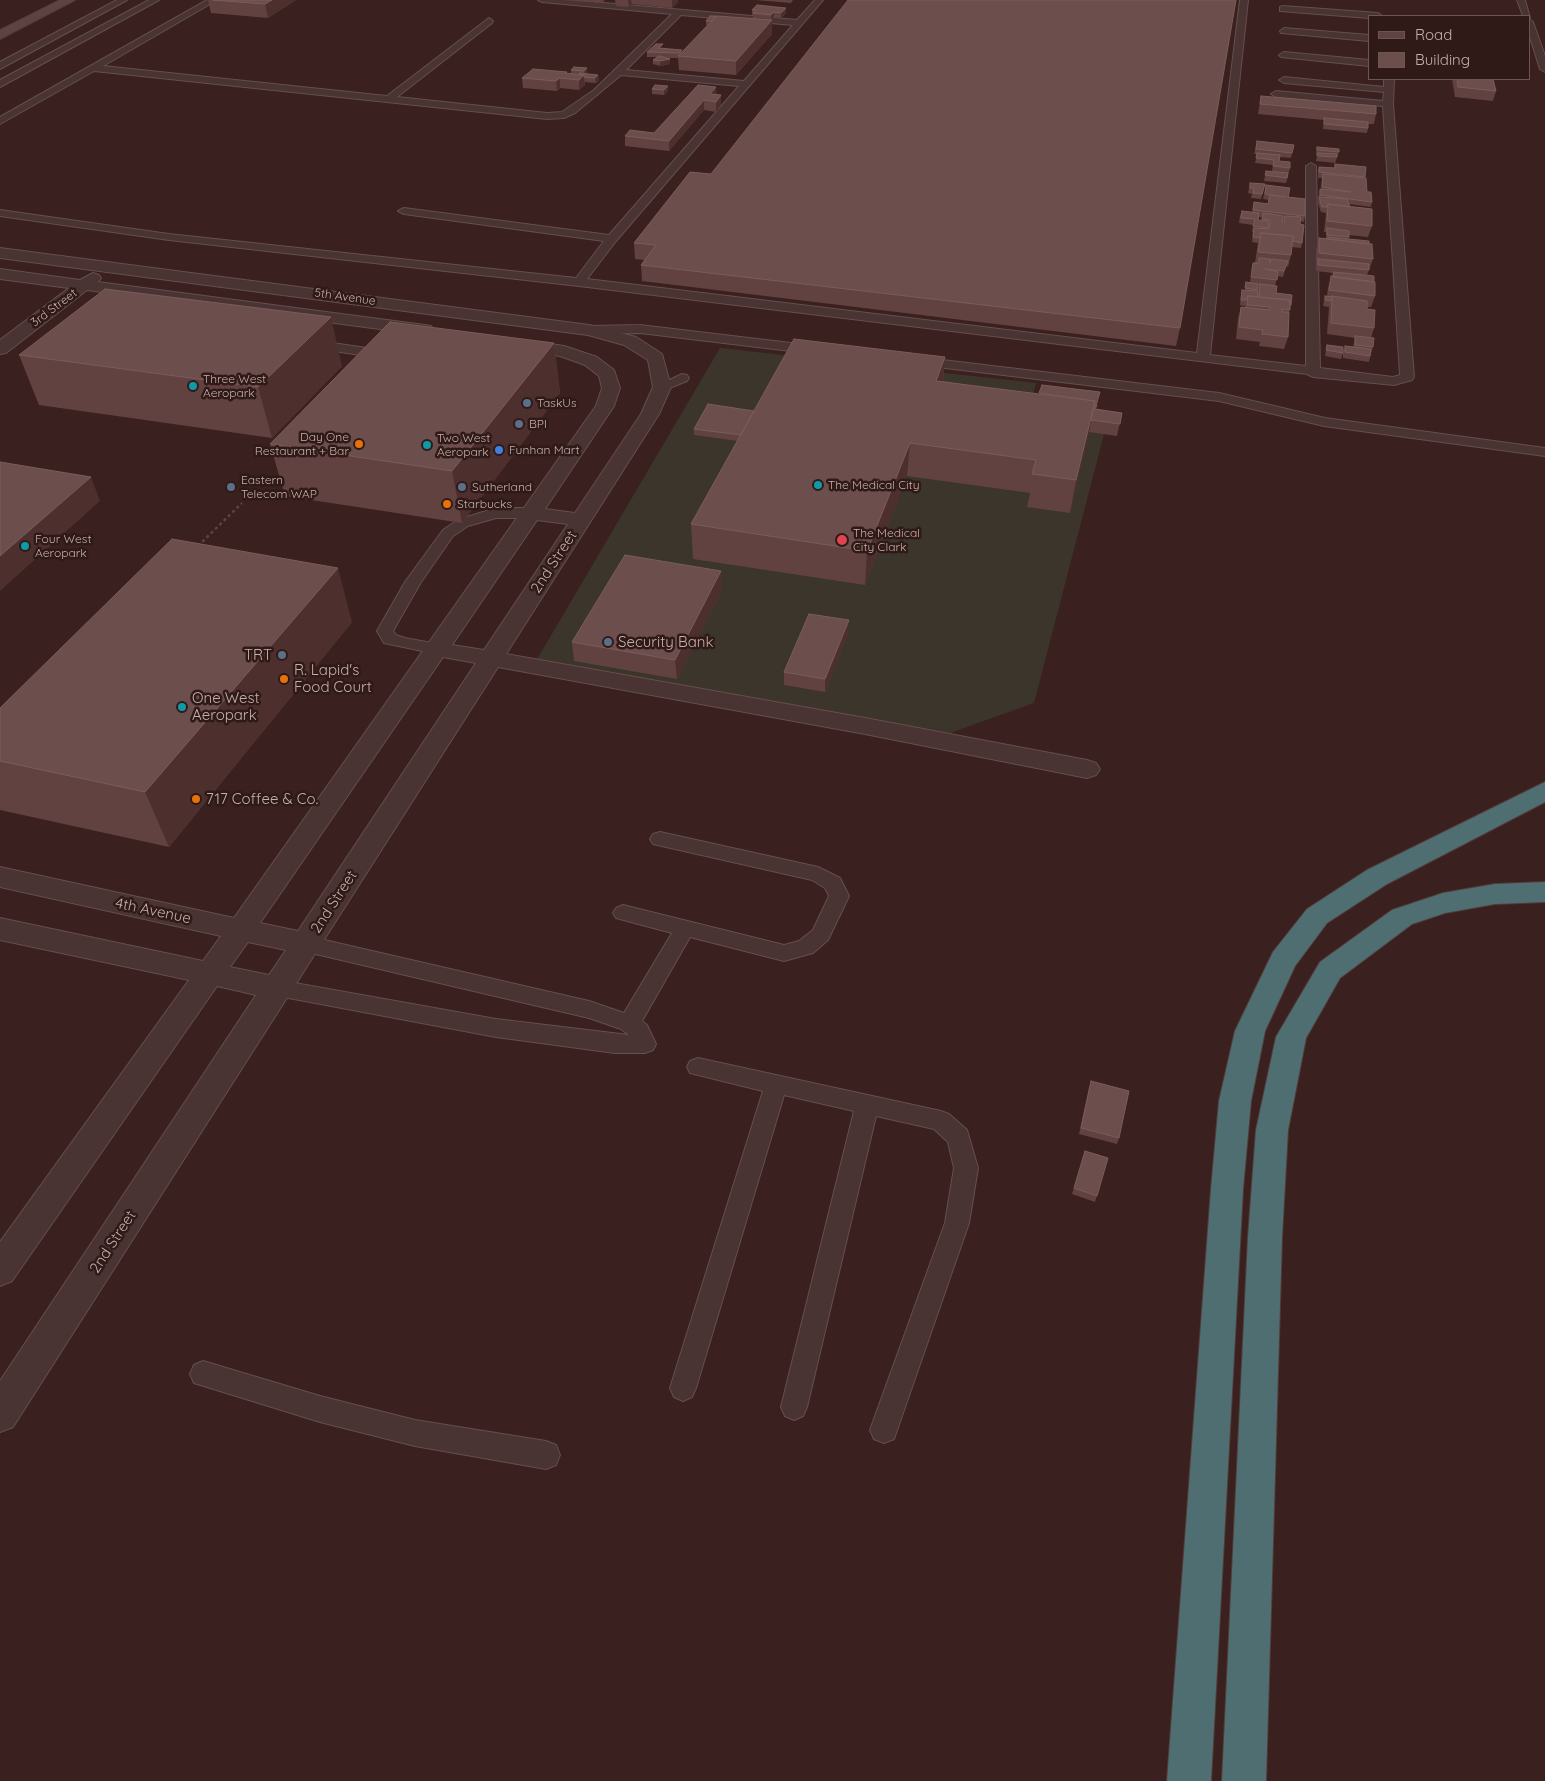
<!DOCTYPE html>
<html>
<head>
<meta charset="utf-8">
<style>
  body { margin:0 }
  #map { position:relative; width:1545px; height:1781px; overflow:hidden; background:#3a201f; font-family:Quicksand,sans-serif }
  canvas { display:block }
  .legend { position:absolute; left:1368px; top:15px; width:162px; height:65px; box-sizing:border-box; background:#2f1a18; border:1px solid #6c5654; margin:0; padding:6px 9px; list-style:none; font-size:15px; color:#c7afad }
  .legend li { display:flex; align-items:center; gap:10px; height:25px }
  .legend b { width:25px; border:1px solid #6c5654 }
</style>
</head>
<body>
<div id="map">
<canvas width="1545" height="1781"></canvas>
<ul class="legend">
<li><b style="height:6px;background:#5e4340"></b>Road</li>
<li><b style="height:14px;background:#6c4e4c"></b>Building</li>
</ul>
</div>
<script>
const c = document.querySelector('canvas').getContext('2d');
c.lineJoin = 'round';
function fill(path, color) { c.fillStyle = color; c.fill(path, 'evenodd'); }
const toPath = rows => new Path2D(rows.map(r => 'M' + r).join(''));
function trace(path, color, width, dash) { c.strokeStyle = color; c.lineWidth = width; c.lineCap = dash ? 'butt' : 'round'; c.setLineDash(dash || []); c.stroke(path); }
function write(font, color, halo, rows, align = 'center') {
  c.font = font + ' Quicksand,sans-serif'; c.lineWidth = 5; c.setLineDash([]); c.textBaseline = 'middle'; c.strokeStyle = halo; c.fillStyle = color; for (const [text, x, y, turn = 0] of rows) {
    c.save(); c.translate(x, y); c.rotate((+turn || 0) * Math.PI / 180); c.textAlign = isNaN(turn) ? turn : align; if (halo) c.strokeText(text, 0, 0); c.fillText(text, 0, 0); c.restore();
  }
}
const medical = toPath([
  [720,348,1036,383,1030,409,1108,419,1034,703,950,733,536,661]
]);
const path = toPath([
  [198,546,242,503]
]);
const lane = toPath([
  [117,0,127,0,0,69,0,62,117,0],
  [149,0,159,0,0,87,0,80,149,0],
  [207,0,217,0,103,66,387,96,489,18,493,21,492,23,397,97,547,113,562,112,594,90,672,14,542,2,538,0,570,0,797,20,815,0,823,0,616,241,587,279,1197,353,1240,0,1248,0,1210,355,1306,366,1306,166,1311,163,1316,166,1320,368,1393,377,1400,375,1383,106,1276,97,1271,94,1276,91,1383,101,1384,92,1284,83,1279,80,1284,77,1384,87,1384,79,1394,79,1393,104,1414,377,1412,380,1394,385,1313,377,1307,374,579,286,169,240,0,216,0,210,169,234,576,278,604,241,404,214,398,211,404,208,609,235,739,86,621,75,575,113,564,118,547,119,94,71,0,124,0,117,207,0],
  [681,15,793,25,744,81,626,70,681,15],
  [1517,0,1525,0,1530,18,1523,16,1517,0],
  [1283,6,1378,13,1382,16,1369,18,1280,11,1280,7,1283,6],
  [1529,19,1533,22,1545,56,1545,72,1540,69,1529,34,1529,19],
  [1284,28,1369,35,1369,41,1281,33,1280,31,1284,28],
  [1284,52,1369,60,1369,66,1281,57,1279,55,1284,52],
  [640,325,816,346,822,350,816,354,640,333,589,334,583,330,589,326,640,325],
  [312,340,387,351,393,355,387,359,307,347,306,344,307,341,312,340],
  [917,357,1219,393,1325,418,1545,448,1545,456,1324,426,1219,401,912,364,910,361,917,357],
  [682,374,687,375,689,378,687,381,662,391,655,387,682,374],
  [495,508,532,508,540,513,532,518,496,518,468,526,453,536,421,582,393,631,396,635,405,638,443,645,445,649,443,653,437,654,384,643,377,631,405,582,443,530,458,520,495,508],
  [660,832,818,867,840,878,849,896,828,940,813,953,784,961,690,937,642,1021,647,1025,656,1044,653,1050,645,1053,615,1053,496,1037,278,996,270,994,267,988,270,982,278,980,496,1019,629,1035,621,1029,589,1018,307,952,300,950,297,944,300,938,307,936,589,1001,624,1013,672,933,616,918,613,913,616,908,623,905,784,945,799,941,813,930,829,896,825,888,812,880,653,844,650,839,653,834,660,832],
  [698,1058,941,1111,949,1114,967,1130,978,1168,969,1223,894,1439,884,1443,874,1439,870,1430,945,1223,954,1168,948,1142,934,1129,876,1116,807,1407,803,1416,794,1420,785,1416,781,1407,854,1111,784,1095,696,1388,692,1397,683,1401,674,1397,670,1388,763,1091,690,1073,687,1067,690,1061,698,1058],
  [203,1361,320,1396,415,1420,546,1441,556,1445,560,1455,556,1465,546,1469,415,1446,320,1422,194,1383,190,1374,194,1365,203,1361]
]);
const street = toPath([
  [0,248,589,325,636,337,662,354,671,387,659,414,506,654,865,718,1087,760,1096,763,1100,769,1096,775,1087,778,865,734,498,667,13,1427,0,1432,0,1381,256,995,217,986,12,1281,0,1286,0,1242,189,980,0,940,0,918,203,961,221,936,0,887,0,867,234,918,596,406,602,388,599,376,585,365,560,356,511,348,508,344,511,340,517,339,564,346,597,357,614,370,620,388,614,406,545,509,575,513,641,414,653,387,648,360,624,345,588,335,0,258,0,248],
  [537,520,568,524,484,650,452,645,537,520],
  [443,657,476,663,298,931,260,923,443,657],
  [248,942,286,950,269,975,230,967,248,942],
  [0,269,80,280,93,273,99,275,101,278,98,282,425,325,431,326,434,330,431,334,425,335,87,290,6,353,0,354,0,340,69,288,0,279,0,269]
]);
const secondary = toPath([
  [60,0,75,0,0,39,0,30,60,0]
]);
const highway = toPath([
  [1545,782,1545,802,1387,884,1327,923,1295,966,1265,1031,1251,1101,1243,1189,1211,1781,1167,1781,1211,1189,1219,1101,1235,1031,1273,952,1307,909,1367,870,1545,782],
  [1545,882,1545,902,1495,904,1445,913,1412,924,1340,978,1306,1038,1288,1130,1282,1237,1266,1781,1222,1781,1248,1237,1256,1130,1276,1037,1320,962,1392,910,1443,893,1495,884,1545,882]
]);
const wall = toPath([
  [208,0,296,0,268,18,211,13],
  [562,0,605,0,601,3],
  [615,0,678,0,678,2,672,8,632,4,629,7,616,6],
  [755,0,793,0,791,3],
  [786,8,786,13,781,18,774,17,771,19,753,18,753,15,752,15,752,10],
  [710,16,772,34,736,75,679,70,678,58,665,58,670,64,660,66,653,64,653,60,657,57,647,57,647,52,663,49,682,52,707,25,706,25,706,21],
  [587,68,587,73,586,74,598,75,599,80,596,83,585,82,585,85,579,90,560,88,557,91,523,88,522,78,567,74,571,74,571,70],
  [1452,79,1493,79,1496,91,1493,101,1455,97],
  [655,85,668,91,664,95,652,94,652,89],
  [698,85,716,95,721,95,721,105,716,112,704,110,669,151,625,146,625,136,654,133],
  [1261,96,1376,114,1374,124,1368,124,1368,128,1367,133,1323,129,1324,120,1258,114],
  [1257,141,1294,145,1291,158,1280,157,1279,161,1290,168,1286,183,1264,181,1266,171,1272,171,1273,165,1255,163,1257,154,1254,154],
  [1317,147,1339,152,1335,163,1316,161,1317,156,1316,156,1316,152],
  [1335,164,1365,177,1367,192,1372,202,1371,207,1349,204,1350,207,1372,226,1368,237,1349,235,1349,239,1369,244,1373,259,1367,275,1375,296,1371,307,1367,307,1367,309,1374,328,1371,338,1373,347,1371,353,1369,362,1343,358,1343,352,1345,346,1353,347,1355,338,1327,334,1329,307,1323,306,1325,296,1327,296,1328,288,1331,276,1332,276,1333,273,1316,271,1316,250,1319,238,1326,239,1326,232,1324,232,1326,213,1321,212,1318,203,1319,194,1320,189,1321,189,1322,178,1318,178,1318,172,1319,167,1334,168],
  [690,172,1180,328,1176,346,642,281,641,265,644,260,635,259,634,243],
  [1250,183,1265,184,1261,199,1251,198,1252,194,1248,193],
  [1266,185,1288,197,1305,216,1304,222,1300,221,1302,243,1301,248,1292,247,1291,255,1288,267,1286,266,1283,277,1277,276,1275,286,1276,293,1291,305,1289,312,1288,337,1284,349,1259,346,1260,342,1236,339,1238,318,1241,307,1245,307,1245,306,1240,305,1241,295,1242,290,1245,290,1246,282,1250,283,1252,268,1253,263,1255,263,1258,243,1252,242,1253,232,1252,232,1253,225,1239,223,1240,216,1242,211,1252,212,1254,202,1268,204,1269,200,1263,199],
  [1259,217,1262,217,1261,221,1258,220],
  [554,343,560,393,462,523,285,496,270,444],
  [1327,345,1343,353,1341,359,1325,356],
  [19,355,342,366,272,438,39,405],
  [945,357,943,381,1098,405,1096,409,1122,413,1117,436,1089,432,1070,513,1027,507,1030,493,907,476,865,585,693,559,691,524,738,441,694,435,694,429,754,411],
  [722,590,677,679,574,661,572,642],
  [352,622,169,847,0,810,0,708],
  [848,633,825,692,784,685,784,672],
  [1089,1088,1119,1138,1117,1144,1079,1134],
  [1085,1151,1108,1158,1095,1202,1072,1194]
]);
const shadedWall = toPath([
  [272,0,296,0,268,18,265,4],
  [628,0,631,0,632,4,629,7],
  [672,0,678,0,678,2,672,8],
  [786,8,786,13,781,18,781,13],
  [774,12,774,17,771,19,771,15],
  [772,20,772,34,736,75,736,61],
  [670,59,670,64,660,66,660,61],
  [587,68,587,73,584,76,585,85,579,90,579,80,584,75,584,71],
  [598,75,599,80,596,83,595,78],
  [560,78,560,88,557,91,556,81],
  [668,86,668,91,664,95,664,90],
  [716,87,717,97,710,94],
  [721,95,721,105,716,112,716,102],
  [704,100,704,110,669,151,669,141],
  [331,317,342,366,272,438,258,387],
  [554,343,560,393,462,523,452,471],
  [945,357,942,390,936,381],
  [1095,401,1089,433,1070,513,1076,480],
  [910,443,907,476,865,585,867,551],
  [91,477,100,501,0,591,0,556],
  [338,568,352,622,169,847,145,792],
  [721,571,722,590,677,679,675,660],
  [849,620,848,633,825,692,825,679]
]);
const building = toPath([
  [213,0,272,0,265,4,213,0],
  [848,0,1236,0,1180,328,641,265,656,245,634,243,690,172,711,174,848,0],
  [757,5,786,8,781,13,774,12,771,15,753,13,756,10,752,10,757,5],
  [710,16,716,16,712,21,706,21,710,16],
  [717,16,772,20,736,61,678,56,717,16],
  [656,44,663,44,659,48,682,50,679,53,647,52,656,44],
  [659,56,670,59,660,61,653,60,659,56],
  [574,67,587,68,584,71,571,70,574,67],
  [533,69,567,72,565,73,584,75,579,80,560,78,556,81,522,78,533,69],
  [580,73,598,75,595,78,584,77,584,75,579,75,580,73],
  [1457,79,1493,79,1496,91,1458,87,1457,79],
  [655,85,668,86,664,90,652,89,655,85],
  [698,85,716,87,710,94,721,95,716,102,704,100,669,141,625,136,630,130,654,133,698,85],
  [1261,96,1376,106,1376,114,1260,104,1261,96],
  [1324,118,1368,122,1368,128,1324,124,1324,118],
  [1257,141,1294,145,1292,153,1256,149,1257,141],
  [1317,147,1339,149,1339,152,1317,150,1317,147],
  [1257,153,1280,155,1279,161,1290,162,1290,168,1273,166,1274,160,1256,158,1257,153],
  [1318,153,1337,154,1337,157,1318,156,1318,153],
  [1335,164,1366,167,1365,177,1319,172,1319,167,1335,168,1335,164],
  [1266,171,1288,173,1287,178,1265,175,1266,171],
  [1323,174,1366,178,1367,192,1371,192,1372,202,1320,195,1320,189,1351,192,1322,187,1323,174],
  [1250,183,1265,184,1262,194,1253,193,1254,188,1250,188,1250,183],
  [1266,185,1290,188,1288,197,1305,199,1305,216,1253,210,1254,202,1268,204,1270,195,1285,197,1265,194,1266,185],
  [1319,197,1347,199,1350,207,1328,204,1327,207,1322,207,1319,197],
  [1328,204,1372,209,1372,226,1327,221,1328,204],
  [1242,211,1259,213,1258,220,1268,221,1268,228,1253,226,1255,219,1241,218,1242,211],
  [1263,213,1283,216,1282,222,1284,222,1285,216,1301,217,1300,224,1304,225,1302,243,1293,241,1293,236,1261,233,1260,238,1253,237,1254,228,1269,229,1270,220,1262,219,1263,213],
  [1327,228,1349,231,1349,237,1327,235,1327,228],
  [1261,233,1293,236,1291,255,1258,252,1261,233],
  [1328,237,1369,241,1369,244,1328,239,1328,237],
  [1319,238,1372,244,1373,259,1319,253,1319,238],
  [1259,258,1270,259,1270,263,1271,259,1288,261,1284,271,1265,269,1278,272,1277,280,1251,277,1253,263,1259,263,1259,258],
  [1318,259,1369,264,1369,270,1318,265,1318,259],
  [1334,272,1374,276,1374,282,1333,277,1334,272],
  [1331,276,1375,282,1375,296,1329,290,1331,276],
  [1246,282,1258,284,1257,290,1245,288,1246,282],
  [1260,284,1277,286,1276,293,1292,295,1291,305,1290,305,1290,300,1259,297,1260,284],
  [105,289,331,317,258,387,19,355,105,289],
  [1242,290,1258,291,1258,297,1248,296,1246,300,1241,300,1242,290],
  [1248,296,1290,300,1290,310,1282,309,1282,312,1289,312,1288,337,1262,334,1263,330,1239,327,1241,307,1270,310,1270,307,1247,305,1248,296],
  [1325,296,1332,297,1331,301,1325,300,1325,296],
  [1332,296,1367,301,1367,309,1375,310,1374,328,1331,323,1332,296],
  [390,322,554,343,452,471,270,444,390,322],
  [1355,336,1374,338,1373,347,1355,345,1355,336],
  [794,339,945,357,936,381,1095,401,1076,480,1032,474,1036,460,910,443,867,551,691,524,794,339],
  [1327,345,1343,347,1343,353,1326,350,1327,345],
  [1345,346,1371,349,1370,356,1345,352,1345,346],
  [1042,385,1100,392,1095,409,1122,413,1120,424,1091,420,1095,401,1039,393,1042,385],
  [708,404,754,411,741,435,694,429,708,404],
  [0,462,91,477,0,556,0,462],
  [172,539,338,568,145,792,0,761,0,708,172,539],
  [625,555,721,571,675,660,572,642,625,555],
  [809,614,849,620,825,679,784,672,809,614],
  [1091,1081,1129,1091,1119,1138,1081,1128,1091,1081],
  [1085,1151,1108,1158,1097,1196,1074,1188,1085,1151]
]);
const markers = [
  [193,386,5,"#0f9aa8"],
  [527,403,5,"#5c6f8a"],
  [519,424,5,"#5c6f8a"],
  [359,444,5,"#e8710a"],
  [427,445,5,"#0f9aa8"],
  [499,450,5,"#3f7fe0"],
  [818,485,5,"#0f9aa8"],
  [231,487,5,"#5c6f8a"],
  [462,487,5,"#5c6f8a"],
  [447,504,5,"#e8710a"],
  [842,540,6,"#e0444e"],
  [25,546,5,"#0f9aa8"],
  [608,642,5,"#5c6f8a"],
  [282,655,5,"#5c6f8a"],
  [284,679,5,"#e8710a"],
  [182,707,5,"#0f9aa8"],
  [196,799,5,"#e8710a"]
];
const farStreetnames = [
  ["5th Avenue",345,297,8],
  ["3rd Street",54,308,-37]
];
const farPoinames = [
  ["Three West",203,379],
  ["Aeropark",203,393],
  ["TaskUs",537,403],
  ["BPI",529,424],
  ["Day One",349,437,"right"],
  ["Restaurant + Bar",349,451,"right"],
  ["Two West",437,438],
  ["Aeropark",437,452],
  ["Funhan Mart",509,450],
  ["Eastern",241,480],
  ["Telecom WAP",241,494],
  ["The Medical City",828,485],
  ["Sutherland",472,487],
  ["Starbucks",457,504],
  ["The Medical",853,533],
  ["City Clark",853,547],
  ["Four West",35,539],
  ["Aeropark",35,553]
];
const streetNames = [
  ["2nd Street",554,562,-57],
  ["2nd Street",334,902,-57],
  ["4th Avenue",153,911,12],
  ["2nd Street",113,1242,-57]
];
const poiNames = [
  ["Security Bank",618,642],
  ["TRT",272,655,"right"],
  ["R. Lapid's",294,670],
  ["Food Court",294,687],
  ["One West",192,698],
  ["Aeropark",192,715],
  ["717 Coffee & Co.",206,799]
];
fill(medical, '#3b352b');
trace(lane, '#654f4d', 2);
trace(street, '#654f4d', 2);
trace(secondary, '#513b39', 2);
trace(highway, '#523c3a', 2);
trace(path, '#5d424d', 2.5, [3, 3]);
fill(lane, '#4a3433');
fill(street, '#4a3433');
fill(secondary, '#5e4340');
fill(highway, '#4f6e71');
fill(wall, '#614240');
fill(shadedWall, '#4d302e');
fill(building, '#6c4e4c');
trace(building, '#7a5d5b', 1);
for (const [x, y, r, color] of markers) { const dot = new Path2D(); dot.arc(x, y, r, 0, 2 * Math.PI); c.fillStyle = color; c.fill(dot); trace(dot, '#2f1a18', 2); }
write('12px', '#c7afad', '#2f1a18', farStreetnames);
write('12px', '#c7afad', '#2f1a18', farPoinames, 'left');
write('15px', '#c7afad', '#2f1a18', streetNames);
write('15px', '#c7afad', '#2f1a18', poiNames, 'left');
</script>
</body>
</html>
